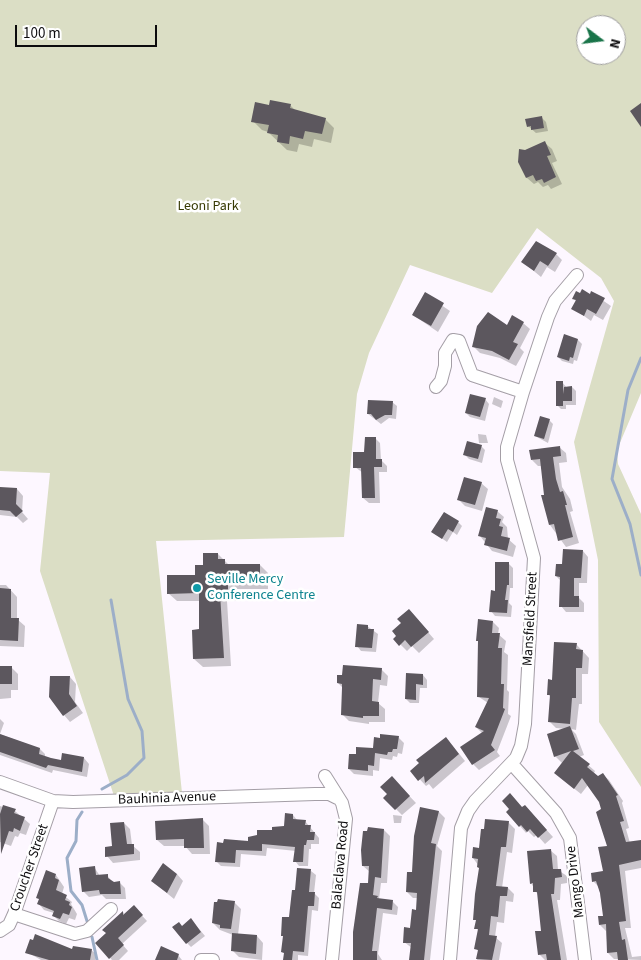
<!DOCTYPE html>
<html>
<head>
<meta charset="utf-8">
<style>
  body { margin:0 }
  #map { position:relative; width:641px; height:960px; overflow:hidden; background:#fdf7ff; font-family:"Source Sans 3",sans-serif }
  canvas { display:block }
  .north { position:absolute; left:576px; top:15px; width:50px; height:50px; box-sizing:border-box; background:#fff; border:1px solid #9e9d9e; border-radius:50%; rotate:105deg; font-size:14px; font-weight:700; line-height:20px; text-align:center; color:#0c0b0d }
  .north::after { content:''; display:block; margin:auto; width:18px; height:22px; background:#197449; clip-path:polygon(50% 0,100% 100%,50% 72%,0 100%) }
  .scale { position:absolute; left:15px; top:25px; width:142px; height:22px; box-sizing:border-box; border:2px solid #0c0b0d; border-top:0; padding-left:6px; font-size:15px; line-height:18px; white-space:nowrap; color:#0c0b0d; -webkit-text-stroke:4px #fff; paint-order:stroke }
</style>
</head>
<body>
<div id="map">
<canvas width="641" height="960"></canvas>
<div class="north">N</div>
<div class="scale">100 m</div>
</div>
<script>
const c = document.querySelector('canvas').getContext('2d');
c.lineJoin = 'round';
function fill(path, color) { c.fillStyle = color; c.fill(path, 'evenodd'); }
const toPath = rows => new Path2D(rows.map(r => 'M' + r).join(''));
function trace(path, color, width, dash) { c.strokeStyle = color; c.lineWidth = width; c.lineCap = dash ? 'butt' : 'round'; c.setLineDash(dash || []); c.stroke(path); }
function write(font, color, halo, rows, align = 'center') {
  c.font = font + ' "Source Sans 3",sans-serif'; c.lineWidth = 5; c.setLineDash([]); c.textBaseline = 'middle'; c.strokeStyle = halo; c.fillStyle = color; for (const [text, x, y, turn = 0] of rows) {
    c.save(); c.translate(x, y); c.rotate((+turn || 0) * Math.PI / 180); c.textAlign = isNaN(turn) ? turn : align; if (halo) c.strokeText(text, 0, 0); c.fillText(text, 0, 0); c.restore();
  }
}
const green = toPath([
  [0,0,641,0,641,393,617,450,618,464,641,514,641,787,599,722,598,560,574,442,614,301,601,278,537,228,492,293,410,265,369,353,357,394,344,537,156,541,182,793,114,796,40,571,50,473,0,471],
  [586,25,616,25,616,55,586,55]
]);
const shadow = toPath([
  [290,105,296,111,325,119,334,128,331,143,314,139,312,147,299,144,297,152,287,150,268,132,262,130,253,121],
  [542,118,546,122,548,131,536,133,528,126],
  [545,143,552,149,557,161,552,163,562,184,551,189,548,185,543,187,538,182,534,184,527,178,526,151],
  [556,254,562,260,555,272,547,267,541,277,523,262],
  [592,293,611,306,603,320,594,315,591,321,573,308,576,301,573,298,591,296],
  [425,294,450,311,438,332,413,315],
  [523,323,530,329,520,348,524,352,516,366,500,358,480,353,473,346,508,326],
  [565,336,578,340,582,344,577,361,574,360,573,364,562,361,558,357],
  [562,382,567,388,572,387,576,391,576,405,566,405,566,409,561,409,557,405],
  [494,397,503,401,501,408,492,404],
  [485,399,489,404,485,421,470,417,466,413],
  [392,402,397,406,396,419,389,418,381,424,368,414],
  [549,420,553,424,548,443,535,436],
  [478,434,486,435,488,443,479,443],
  [375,438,380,443,381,460,387,466,387,472,379,472,380,503,369,503,363,498,363,473,355,467],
  [481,446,485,450,482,463,469,459,465,455],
  [559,447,566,453,567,462,559,463,562,487,570,499,573,511,570,512,579,543,566,547,550,525,542,466,538,466,532,460],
  [481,483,488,489,482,511,465,506,459,500],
  [0,489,17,489,23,496,22,512,28,519,23,523,17,517,0,515],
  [497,511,504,517,502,522,507,527,508,539,516,546,513,557,492,551,480,536],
  [458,522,462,526,457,535,453,532,447,542,433,532],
  [583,551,588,557,587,583,579,583,579,598,584,603,584,612,566,612,561,606,561,581,556,576,563,565],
  [218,554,229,565,260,565,268,573,268,589,236,589,236,601,227,601,231,666,203,667,194,659,200,630,200,601,177,601,168,593,197,576],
  [508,563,513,568,513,588,510,588,509,603,512,606,511,617,495,616,491,611],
  [0,585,6,585,17,597,17,619,25,626,24,647,0,646],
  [415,617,434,639,419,653,412,646,407,651,395,639],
  [493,622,499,628,498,634,506,641,504,652,508,655,507,690,509,692,508,714,511,716,497,752,500,756,479,770,473,764,483,734,476,727,488,703,479,697],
  [367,626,378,634,376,652,361,651,357,646],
  [576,644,589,658,588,674,582,674,582,704,579,704,576,730,571,729,576,734,584,755,579,757,595,771,594,773,598,777,602,774,609,780,623,801,622,803,629,828,626,829,630,843,641,841,641,868,625,871,631,928,625,928,632,957,641,956,641,960,614,959,608,953,606,931,600,925,599,918,604,917,599,887,593,881,604,872,608,847,603,810,600,801,588,785,581,794,562,779,563,764,555,756,566,729,556,728,549,721,551,698,548,694,553,681],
  [0,667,11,667,18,674,18,690,11,690,11,698,0,699],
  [381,669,388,676,387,686,380,685,378,703,385,709,385,722,369,722,369,724,349,721,342,714,343,688,338,683],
  [407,675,423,675,427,680,427,688,420,688,419,703,410,703,406,699],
  [70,677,76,684,75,702,83,713,70,722,64,715],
  [0,719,4,723,0,734,40,749,45,754,45,757,62,761,84,758,89,764,87,777,53,770,52,773,0,755],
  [398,737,404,743,402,754,398,753,397,757,393,756,392,760,380,758,379,771,373,770,373,776,354,774,349,769,357,755],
  [452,745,465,761,433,789,429,784,426,786,412,771],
  [398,784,416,803,402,815,396,809,389,794],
  [0,806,15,811,30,824,26,835,20,833,18,837,15,836,11,846,0,842],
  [525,806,553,837,545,844,537,835,534,837,528,831,526,833,508,812],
  [421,808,439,812,445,818,437,846,442,851,430,960,411,960,412,948,404,942,417,911,418,898,413,898,407,892,414,873],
  [293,815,297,820,305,821,319,838,319,844,311,844,311,849,309,849,308,866,299,866,295,861,296,851,267,848,266,856,241,854,240,867,221,866,216,861,249,842,285,827],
  [393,815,402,816,401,823,394,823],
  [203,820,209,826,210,854,192,854,185,846,164,846,157,840],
  [508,822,515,829,512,853,507,852,502,888,508,888,514,894,513,902,506,901,504,923,497,922,495,937,502,943,499,960,477,960,479,952,476,948,479,931,476,928,477,921,475,919,481,869,473,858],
  [124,823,130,829,132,845,140,852,140,860,113,863,107,856,113,847],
  [384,830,390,836,387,883,381,883,379,899,392,901,398,907,397,915,383,913,378,954,382,960,354,960,369,885,370,872,363,866],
  [550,850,557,856,558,870,567,876,567,883,561,884,560,900,557,900,567,960,545,960,539,954,543,932,538,895,531,883],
  [94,867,100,876,107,875,113,883,119,882,125,888,126,899,106,899,102,895,89,897,83,891],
  [311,871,316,875,314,893,319,898,318,911,312,910,308,956,298,955,298,960,284,960,284,937,282,935,291,919,297,892],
  [177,874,183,881,174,899,152,881],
  [56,875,64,887,62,894,72,902,71,904,77,914,75,920,69,918,66,924,59,921,53,915,54,913,44,910,39,904],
  [234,902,241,909,238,935,257,936,263,943,262,960,239,957,232,950,233,935,220,930,213,923],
  [134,907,147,921,122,944,128,951,119,960,112,960,97,943,108,934,123,912,125,915],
  [195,924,205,936,191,947,187,943,182,927],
  [91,950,96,954,95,960,41,960,27,952],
  [178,955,182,960,156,960]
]);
const stream = toPath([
  [641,358,628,390,612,479,630,524,641,575],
  [102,789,127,775,144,758,142,731,128,699,111,600],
  [82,812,77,820,76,841,67,858,71,891,82,905,87,921],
  [92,937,97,960]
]);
const building = toPath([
  [270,100,291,104,290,108,326,118,322,134,305,131,303,139,290,136,289,144,277,142,278,135,267,133,269,125,251,122,255,102,269,105],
  [641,103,641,127,630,111],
  [542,116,544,128,531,130,531,126,527,127,525,119],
  [545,141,551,155,547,156,556,177,544,183,542,179,536,181,533,175,526,178,518,162,519,149,525,150],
  [536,241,557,253,548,266,540,261,534,271,521,262],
  [582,289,590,294,591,291,605,298,596,314,587,309,584,316,571,309,576,300,572,299,576,291,580,293],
  [425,292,444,303,431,326,412,315],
  [488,312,507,325,512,315,524,322,513,342,518,344,509,360,492,351,472,347,477,326],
  [564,334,578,339,573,358,570,357,569,361,557,357],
  [556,381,563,381,563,394,564,387,572,386,572,401,563,401,563,406,556,406],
  [470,394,486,398,480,417,465,413],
  [368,400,393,401,392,415,385,415,376,420,371,414,367,414],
  [540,416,550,419,544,439,534,436],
  [365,437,376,437,376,459,382,459,382,467,374,467,375,498,362,498,361,468,353,468,353,452,364,452],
  [467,441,482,445,478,459,463,455],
  [560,446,561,456,553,457,556,479,560,492,563,491,567,505,565,505,573,537,558,541,554,524,549,525,541,495,544,495,540,459,531,460,529,450],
  [464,477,482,482,475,505,457,500],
  [0,487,17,488,16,504,23,511,16,517,10,511,0,510],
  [486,507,498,510,496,518,501,519,499,526,503,527,501,536,510,538,507,551,484,545,486,538,478,536],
  [444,512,459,521,453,532,448,529,442,539,431,532],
  [563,549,583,550,581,578,574,578,574,596,579,596,579,607,559,607,560,577,555,576,556,564,562,564],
  [203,553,218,553,218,559,225,559,225,564,260,564,260,581,228,582,228,593,220,593,224,658,193,659,192,630,199,629,199,593,167,594,167,575,195,575,195,565,203,565],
  [495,562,509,562,509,585,507,585,505,600,508,600,507,613,489,612,491,590,495,591],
  [0,588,11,589,11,618,19,618,18,641,0,640],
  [409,609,429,632,411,647,405,640,399,646,393,639,396,636,392,631,401,623,397,619],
  [478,619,493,621,492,633,500,633,498,648,502,648,501,684,504,684,503,708,505,709,491,745,495,750,472,765,460,747,484,731,475,727,489,698,477,697,478,641,476,641],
  [357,624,368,625,368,629,374,629,372,648,355,647],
  [554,642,577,643,576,649,583,650,582,668,576,668,576,698,572,698,570,724,548,722,550,695,547,695,548,679,552,680],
  [343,665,382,668,381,680,373,679,372,701,379,702,379,716,363,716,363,718,341,715,342,688,342,684,337,683,337,675,342,675],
  [0,666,12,666,12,684,0,684],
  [406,673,423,674,423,685,416,684,416,700,405,699],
  [50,676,70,676,69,694,77,706,63,716,49,697],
  [570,726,579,749,573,751,590,764,587,767,598,776,603,773,618,795,616,796,624,821,620,822,626,842,641,840,641,860,619,865,626,921,619,922,622,940,625,939,628,960,618,960,617,952,607,953,606,924,599,925,598,916,603,916,600,893,596,881,592,882,591,873,603,871,598,847,607,846,596,812,601,809,599,802,582,778,574,789,554,773,571,751,554,757,547,734],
  [0,734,40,748,39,754,51,758,61,760,62,753,84,757,82,772,48,765,46,768,0,752],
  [380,734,399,736,397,749,393,749,392,752,388,752,387,755,375,753,374,766,368,765,368,771,348,769,349,754,356,754,356,747,373,748,374,737,380,738],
  [446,737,459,754,425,783,424,776,418,781,410,771,419,763,416,760],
  [392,776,410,796,395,810,383,798,387,794,380,787],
  [510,793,522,807,525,805,547,830,538,838,530,829,527,832,521,825,519,827,506,812,509,809,502,801],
  [3,805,16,809,14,813,25,817,20,831,14,828,13,832,9,831,1,854,0,814],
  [420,807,439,811,431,843,436,844,424,960,409,960,411,943,403,943,404,927,410,928,412,909,416,910,417,893,406,892,407,872,412,872,414,836],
  [285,813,293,814,293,819,306,820,305,825,311,825,310,832,315,832,314,840,307,840,306,845,304,845,303,862,293,862,295,847,262,844,262,851,236,850,235,863,215,862,217,842,223,843,224,839,248,841,248,837,257,835,257,830,272,830,272,827,284,826],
  [203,818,204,848,184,848,184,839,156,840,155,821],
  [485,819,509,821,506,847,501,847,496,886,508,887,507,896,500,896,498,917,491,916,489,935,497,936,492,960,476,959,478,950,474,949,478,929,474,929,476,920,473,920,475,894,479,868,477,867,478,859,472,858,473,847,479,848,481,829,484,829],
  [124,822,127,844,134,844,134,854,105,857,105,847,112,846,110,823],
  [368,827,384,829,381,878,375,877,373,895,378,896,377,898,393,900,392,910,377,908,372,951,377,951,377,960,353,960,353,932,360,883,368,883,369,866,362,866,361,850,363,831,367,831],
  [551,849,553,869,561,869,562,877,555,878,554,894,551,894,561,960,547,960,546,954,538,955,535,931,541,931,537,892,533,892,533,883,530,884,527,851],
  [163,863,177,874,167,893,151,881],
  [95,866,96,875,108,874,108,878,114,882,120,881,121,894,100,894,99,890,82,892,79,868],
  [297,868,311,869,309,892,315,892,314,906,308,906,304,952,293,951,292,960,283,960,284,953,281,952,283,936,281,936,282,917,289,917,292,890,295,890],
  [46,870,56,874,55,878,59,880,56,890,67,895,65,900,70,902,69,905,72,907,69,915,63,913,60,919,52,916,54,911,37,904,39,899,36,898],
  [218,899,235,901,231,929,220,928,220,925,212,923,214,902,217,902],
  [134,905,143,915,118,938,124,945,109,959,95,943,106,933,102,930,123,911,123,915],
  [191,918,201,932,186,944,172,927,179,922,182,926],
  [232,933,257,935,256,954,231,951],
  [35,934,72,949,73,946,92,949,90,960,49,960,25,953,30,939,33,940],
  [161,946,179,954,177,960,155,960]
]);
const minor = toPath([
  [436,387,441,381,445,366,445,353,453,340,459,341,472,375,523,392],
  [512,764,556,813,570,838,585,960],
  [325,776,342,803,346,819,332,960],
  [0,782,53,801,73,802,315,794,329,794,337,798],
  [14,914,75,934,87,931,111,909],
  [0,931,9,925,14,914,53,801],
  [201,960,213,960],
  [450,960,461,828,468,811,475,801,516,758,521,746,525,724,534,558,507,460,507,447,523,392,548,317,555,301,577,275]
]);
const markers = [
  [197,588,5,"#0f9aa8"]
];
const parkNames = [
  ["Leoni Park",208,207]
];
const cultureNames = [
  ["Seville Mercy",207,580],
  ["Conference Centre",207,596]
];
const streetNames = [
  ["Mansfield Street",531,619,-87],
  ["Bauhinia Avenue",167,799,-2],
  ["Balaclava Road",341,865,-85],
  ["Croucher Street",30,868,-71],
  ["Mango Drive",576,882,-97]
];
fill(green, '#dbdec5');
fill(shadow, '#0003');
trace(stream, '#9caec8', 3);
fill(building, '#5c575e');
trace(minor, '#a49ea6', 14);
trace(minor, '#fff', 12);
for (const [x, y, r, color] of markers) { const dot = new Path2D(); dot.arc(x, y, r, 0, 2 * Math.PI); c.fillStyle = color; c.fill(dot); trace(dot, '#fff', 2); }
write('14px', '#373a03', '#fff', parkNames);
write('14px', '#0d838f', '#fff', cultureNames, 'left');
write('14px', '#0c0b0d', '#fff', streetNames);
</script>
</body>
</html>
